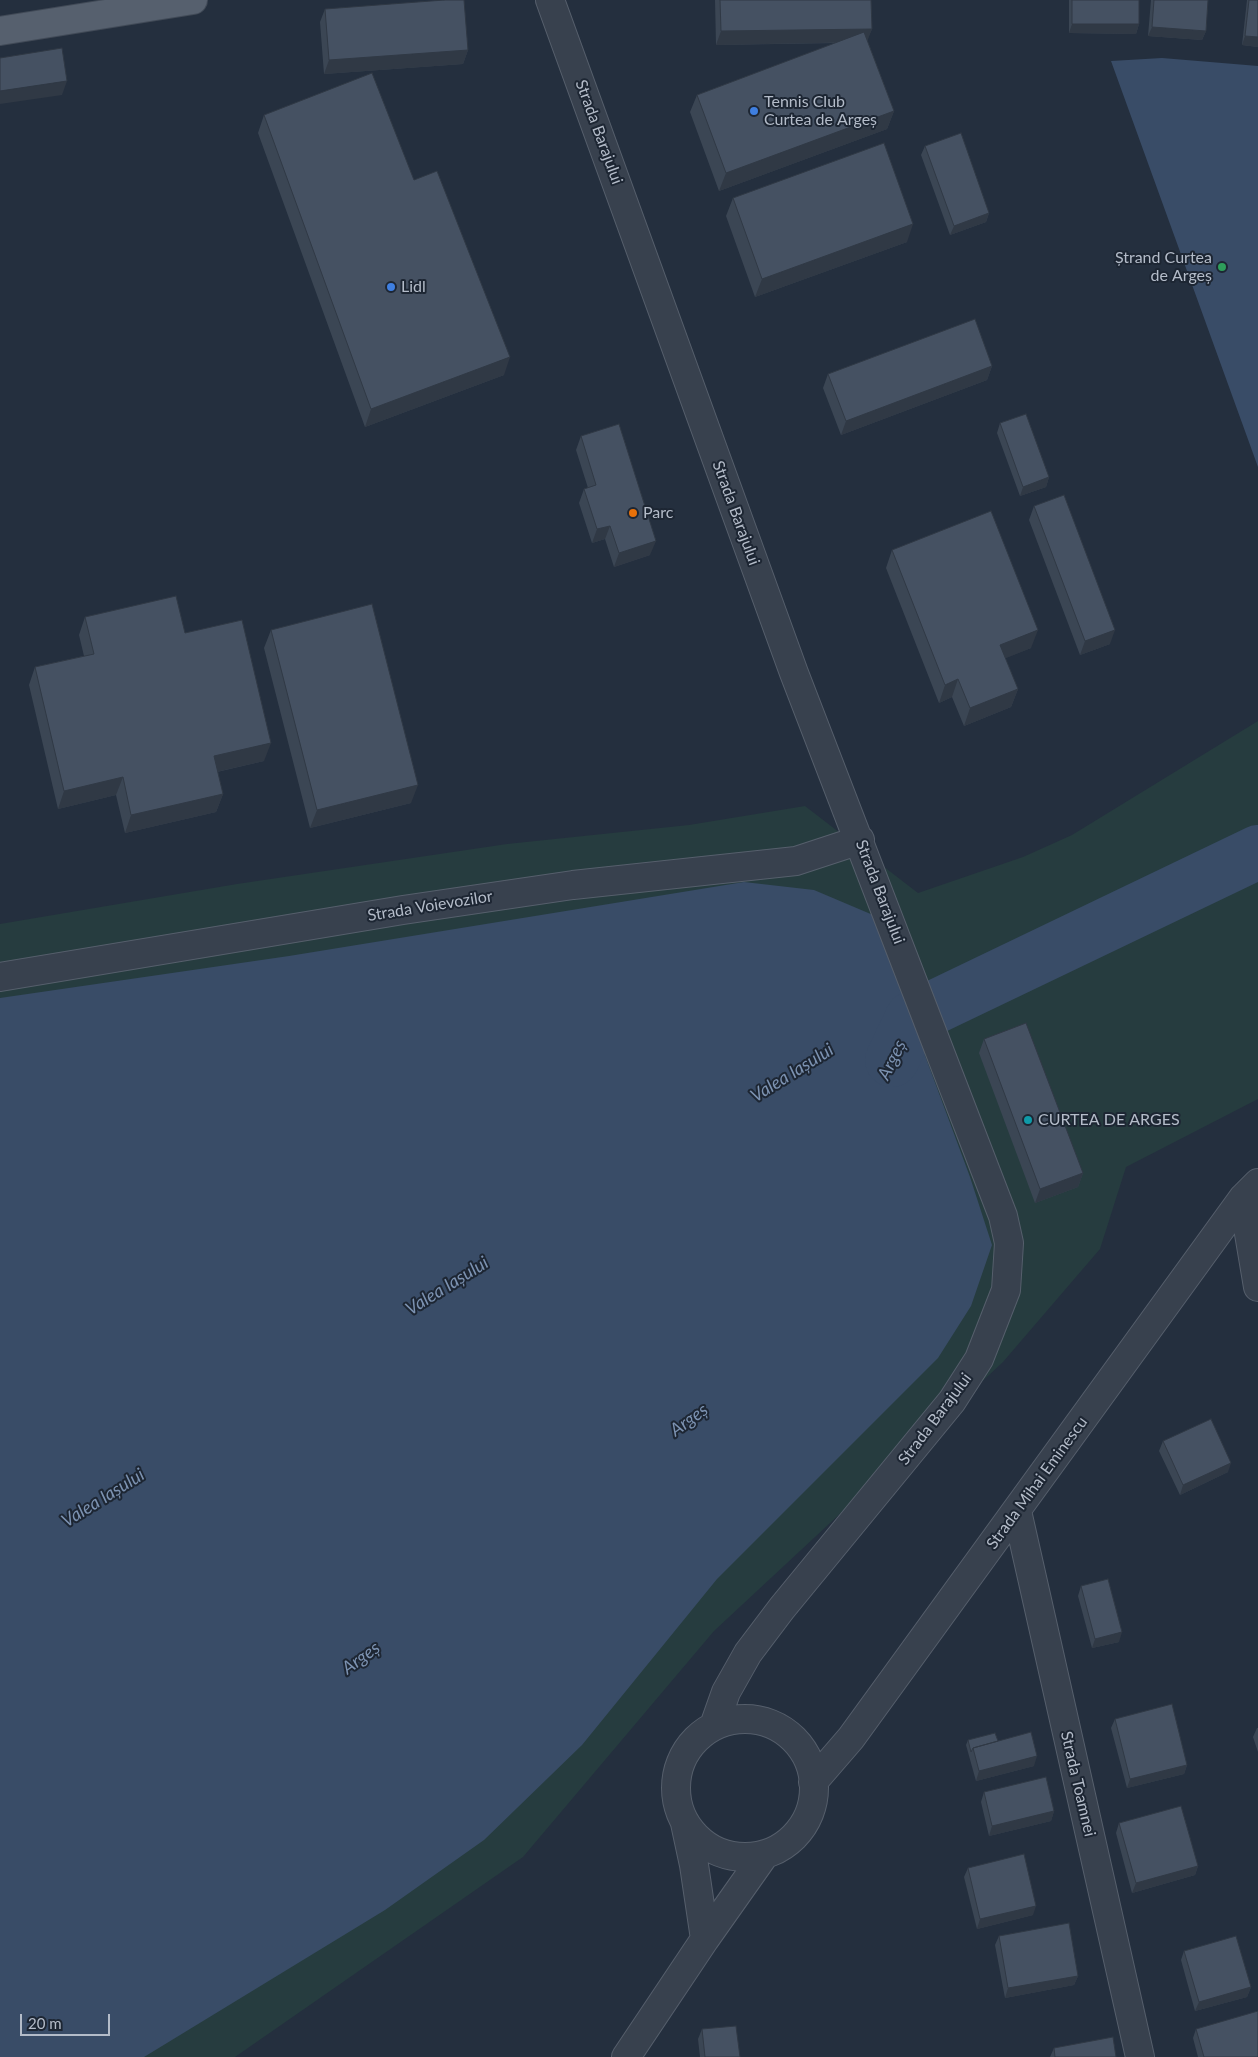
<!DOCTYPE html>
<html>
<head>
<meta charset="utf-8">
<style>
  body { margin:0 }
  #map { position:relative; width:1258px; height:2057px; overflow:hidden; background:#242f3e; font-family:Lato,sans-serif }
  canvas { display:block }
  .scale { position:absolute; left:20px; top:2014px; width:90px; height:22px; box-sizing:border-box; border:2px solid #b4bcc9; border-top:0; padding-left:6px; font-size:15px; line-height:18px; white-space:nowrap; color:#b4bcc9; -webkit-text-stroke:4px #1d2633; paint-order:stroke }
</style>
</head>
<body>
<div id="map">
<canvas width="1258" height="2057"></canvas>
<div class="scale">20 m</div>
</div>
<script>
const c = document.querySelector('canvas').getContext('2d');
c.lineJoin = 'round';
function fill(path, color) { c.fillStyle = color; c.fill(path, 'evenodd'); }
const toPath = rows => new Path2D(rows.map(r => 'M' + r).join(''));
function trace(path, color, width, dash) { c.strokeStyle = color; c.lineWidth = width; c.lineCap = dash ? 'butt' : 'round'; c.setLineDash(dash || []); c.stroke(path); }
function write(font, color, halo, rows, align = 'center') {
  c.font = font + ' Lato,sans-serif'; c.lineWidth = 4; c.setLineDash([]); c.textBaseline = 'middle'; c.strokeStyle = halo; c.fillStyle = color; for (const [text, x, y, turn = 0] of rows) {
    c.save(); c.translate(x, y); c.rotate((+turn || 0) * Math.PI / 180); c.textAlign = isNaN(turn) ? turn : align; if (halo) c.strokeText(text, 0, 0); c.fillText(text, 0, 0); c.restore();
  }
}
const green = toPath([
  [1258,721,1258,1099,1126,1167,1100,1249,1003,1362,714,1631,523,1857,235,2057,0,2057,0,924,237,884,507,844,689,825,805,806,918,893,1023,857,1072,835]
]);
const water = toPath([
  [1162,58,1258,66,1258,467,1111,61],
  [744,882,814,890,873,915,970,1177,992,1245,971,1306,938,1358,717,1579,582,1745,484,1840,385,1910,144,2057,0,2057,0,998,289,956]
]);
const river = toPath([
  [892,1060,912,1018,1258,852]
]);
const minor = toPath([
  [550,0,794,673,1003,1216,1009,1243,1006,1290,979,1359,952,1401,782,1608,748,1653,726,1692,714,1726],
  [0,977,403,910,573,885,796,861,860,840],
  [1243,1198,1258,1287],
  [1017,1511,1140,2057],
  '676 1788a69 69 0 1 1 138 0a69 69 0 1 1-138 0Z',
  [813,1782,851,1738,1243,1198,1258,1183],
  [685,1823,694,1865,705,1939],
  [626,2057,705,1939,765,1854]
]);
const primary = toPath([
  [0,31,193,0]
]);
const wall = toPath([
  [715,0,871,0,872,29,867,40,894,111,887,129,719,191,690,112,697,95,836,43,716,45],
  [1069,0,1139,0,1139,24,1136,34,1069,33],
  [1151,0,1208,0,1206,31,1202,40,1148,36],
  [1247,0,1258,0,1258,47,1242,45],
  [325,9,468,50,463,64,324,74,320,22],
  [264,115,414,180,504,375,365,427,258,133],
  [925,146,989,213,986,222,950,235,921,155],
  [733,198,907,242,755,297,726,216],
  [992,366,987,380,841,435,823,388,828,374],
  [1000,423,1049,477,1046,487,1020,496,997,433],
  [581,436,650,555,614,567,605,539,592,543,579,503,584,489,588,488,576,450],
  [1034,506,1110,644,1080,655,1029,520],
  [892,550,1031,648,1005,658,1018,689,1011,707,964,726,952,697,939,703,886,568],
  [85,617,185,633,264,761,217,772,223,794,216,812,125,833,116,795,58,809,29,685,35,667,84,656,79,635],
  [271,630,411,803,310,828,264,648],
  [984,1039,1083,1173,1078,1187,1035,1203,979,1053],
  [1163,1441,1228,1472,1180,1495,1159,1451],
  [1081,1586,1119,1642,1092,1648,1078,1596],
  [1115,1719,1187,1765,1184,1774,1127,1788,1111,1728],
  [1257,1728,1258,1728,1258,1752,1253,1737],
  [968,1740,998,1741,1034,1766,976,1781,966,1745],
  [984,1792,1054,1811,1051,1821,989,1836,981,1802],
  [1119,1823,1198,1866,1195,1875,1132,1893,1116,1833],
  [968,1868,1033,1915,977,1929,964,1877],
  [999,1936,1078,1976,1074,1985,1005,1998,995,1945],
  [1184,1951,1251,1987,1247,1997,1195,2011,1181,1960],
  [702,2029,740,2057,700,2057,698,2039],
  [1196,2029,1258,2057,1198,2057,1193,2038],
  [1054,2048,1116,2057,1050,2057]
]);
const shadedWall = toPath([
  [1072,24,1139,24,1136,34,1069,33],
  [1152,27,1206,31,1202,40,1148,36],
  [872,29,867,42,716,45,721,31],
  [1245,36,1258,37,1258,47,1242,45],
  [468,50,463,64,324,74,329,60],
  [67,81,62,95,0,104,0,91],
  [894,111,887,129,719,191,726,173],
  [989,213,986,222,950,235,954,226],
  [913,224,907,242,755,297,762,279],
  [510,357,504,375,365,427,371,409],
  [992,366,987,380,841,435,846,421],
  [1049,477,1046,487,1020,496,1023,487],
  [610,526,605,539,592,543,597,529],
  [656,541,650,555,614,567,619,553],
  [1038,630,1031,648,994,663,1000,645],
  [1115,630,1110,644,1080,655,1085,641],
  [958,679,952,697,939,703,945,685],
  [1018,689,1011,707,964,726,970,708],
  [271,743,264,761,207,774,214,756],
  [123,777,116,795,58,809,64,791],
  [418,785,411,803,310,828,317,810],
  [223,794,216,812,125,833,131,815],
  [1083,1173,1078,1187,1035,1203,1040,1189],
  [1231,1463,1228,1472,1180,1495,1183,1485],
  [1122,1632,1119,1642,1092,1648,1095,1639],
  [1037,1756,1034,1766,976,1781,979,1771],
  [1187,1765,1184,1774,1127,1788,1130,1779],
  [1054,1811,1051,1821,989,1836,992,1826],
  [1198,1866,1195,1875,1132,1893,1136,1883],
  [1036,1906,1033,1915,977,1929,980,1919],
  [1078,1976,1074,1985,1005,1998,1008,1988],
  [1251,1987,1247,1997,1195,2011,1199,2002]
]);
const building = toPath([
  [444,0,464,0,468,50,329,60,325,9,444,0],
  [720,0,871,0,872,29,721,31,720,0],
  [1072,0,1139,0,1139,24,1072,24,1072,0],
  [1154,0,1208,0,1206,31,1152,27,1154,0],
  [1249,0,1258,0,1258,37,1245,36,1249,0],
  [864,32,894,111,726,173,697,95,864,32],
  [62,48,67,81,0,91,0,58,62,48],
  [372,73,414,180,437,171,510,357,371,409,264,115,372,73],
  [961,133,989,213,954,226,925,146,961,133],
  [884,143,913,224,762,279,733,198,884,143],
  [975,319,992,366,846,421,828,374,975,319],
  [1026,414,1049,477,1023,487,1000,423,1026,414],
  [619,424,656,541,619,553,610,526,597,529,584,489,596,485,581,436,619,424],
  [1064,495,1115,630,1085,641,1034,506,1064,495],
  [991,511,1038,630,1000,645,1018,689,970,708,958,679,945,685,892,550,991,511],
  [176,596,185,633,242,620,271,743,214,756,223,794,131,815,123,777,64,791,35,667,94,654,85,617,176,596],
  [372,604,418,785,317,810,271,630,372,604],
  [1026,1023,1083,1173,1040,1189,984,1039,1026,1023],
  [1211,1419,1231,1463,1183,1485,1163,1441,1211,1419],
  [1108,1579,1122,1632,1095,1639,1081,1586,1108,1579],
  [1172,1704,1187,1765,1130,1779,1115,1719,1172,1704],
  [1031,1732,1037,1756,979,1771,973,1748,1031,1732],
  [995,1733,998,1741,973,1748,971,1752,968,1740,995,1733],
  [1046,1777,1054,1811,992,1826,984,1792,1046,1777],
  [1181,1806,1198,1866,1136,1883,1119,1823,1181,1806],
  [1024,1854,1036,1906,980,1919,968,1868,1024,1854],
  [1069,1923,1078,1976,1008,1988,999,1936,1069,1923],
  [1236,1936,1251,1987,1199,2002,1184,1951,1236,1936],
  [1258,2011,1258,2057,1204,2057,1196,2029,1258,2011],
  [736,2026,740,2057,705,2057,702,2029,736,2026],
  [1113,2037,1116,2057,1055,2057,1054,2048,1113,2037]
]);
const markers = [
  [754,111,5,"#3f7fe0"],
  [1222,267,5,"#2e9e5b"],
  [391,287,5,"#3f7fe0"],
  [633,513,5,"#e8710a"],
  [1028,1120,5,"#0f9aa8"]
];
const poiNames = [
  ["Tennis Club",764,102],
  ["Curtea de Argeș",764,120],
  ["Ștrand Curtea",1212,258,"right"],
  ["de Argeș",1212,276,"right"],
  ["Lidl",401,287],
  ["Parc",643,513],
  ["CURTEA DE ARGES",1038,1120]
];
const streetNames = [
  ["Strada Barajului",599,132,70],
  ["Strada Barajului",736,513,70],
  ["Strada Barajului",880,892,69],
  ["Strada Voievozilor",430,906,-9],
  ["Strada Barajului",935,1419,-53],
  ["Strada Mihai Eminescu",1037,1483,-54],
  ["Strada Toamnei",1078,1784,77]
];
const waterNames = [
  ["Argeș",892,1060,-64],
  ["Valea Iașului",792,1073,-32],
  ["Valea Iașului",447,1286,-32],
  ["Argeș",689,1420,-36],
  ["Valea Iașului",103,1498,-32],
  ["Argeș",361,1658,-36]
];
fill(green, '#263c3f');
fill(water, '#394c67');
trace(river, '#394c67', 54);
trace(minor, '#565f6c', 30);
trace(primary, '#414a57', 30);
trace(minor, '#38414e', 28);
trace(primary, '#56606e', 28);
fill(wall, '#3b4654');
fill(shadedWall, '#303945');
fill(building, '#455162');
trace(building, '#303945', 1);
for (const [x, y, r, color] of markers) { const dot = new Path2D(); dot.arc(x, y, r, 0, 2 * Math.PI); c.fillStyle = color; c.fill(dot); trace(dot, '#1d2633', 2); }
write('16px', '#b4bcc9', '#1d2633', poiNames, 'left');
write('16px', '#b4bcc9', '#1d2633', streetNames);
write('italic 18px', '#7c92b1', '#1d2633', waterNames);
</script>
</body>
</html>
